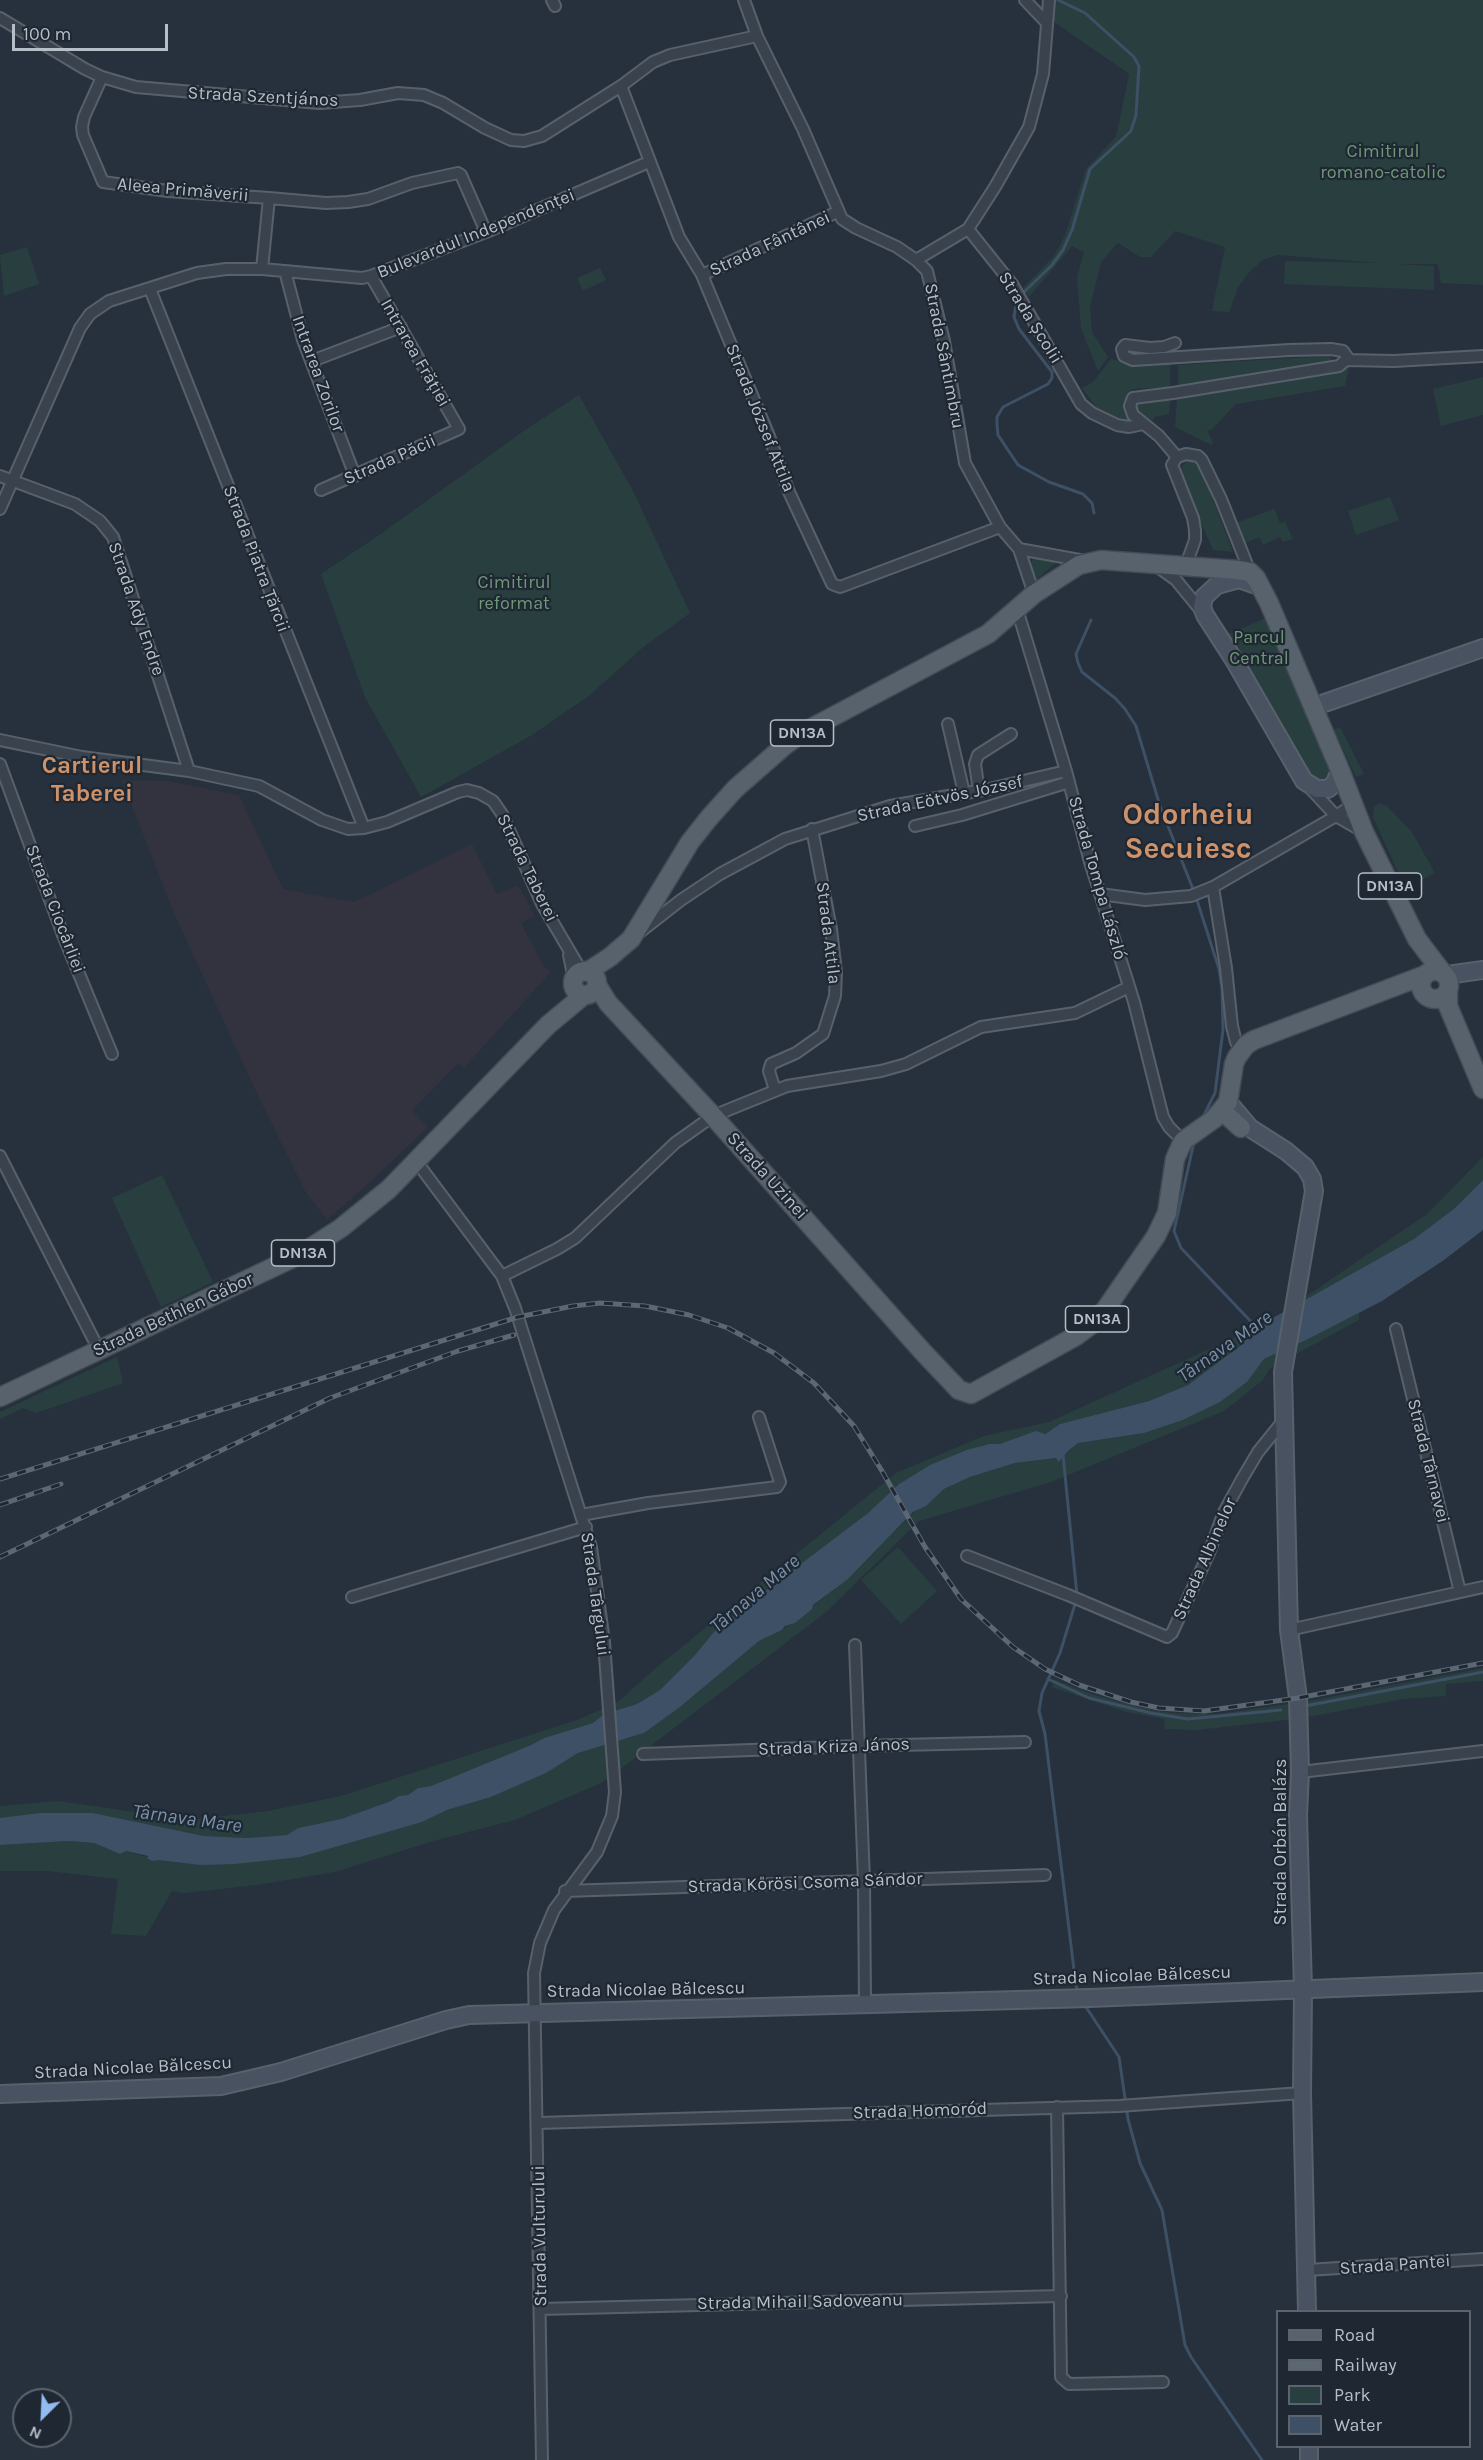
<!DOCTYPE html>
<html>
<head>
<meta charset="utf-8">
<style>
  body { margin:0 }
  #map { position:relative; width:1483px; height:2460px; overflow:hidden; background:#26313d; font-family:Karla,sans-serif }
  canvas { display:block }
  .legend { position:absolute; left:1276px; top:2310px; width:195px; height:138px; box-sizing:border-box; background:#1f2832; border:2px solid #5b646e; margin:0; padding:8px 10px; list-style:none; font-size:18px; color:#b6bec8 }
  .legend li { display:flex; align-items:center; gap:12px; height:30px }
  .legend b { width:30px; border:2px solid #5b646e }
  .north { position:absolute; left:12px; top:2388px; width:60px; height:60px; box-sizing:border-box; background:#1f2832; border:2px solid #5b646e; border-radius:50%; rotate:204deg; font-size:16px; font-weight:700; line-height:24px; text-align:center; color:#b6bec8 }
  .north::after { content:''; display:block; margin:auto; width:21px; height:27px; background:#92bbf1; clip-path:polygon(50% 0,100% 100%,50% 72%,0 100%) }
  .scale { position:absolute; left:12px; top:24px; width:156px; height:27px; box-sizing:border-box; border:3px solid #b6bec8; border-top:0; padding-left:8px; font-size:18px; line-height:21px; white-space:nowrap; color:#b6bec8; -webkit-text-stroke:4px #1f2832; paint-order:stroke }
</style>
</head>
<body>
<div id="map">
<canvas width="1483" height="2460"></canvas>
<ul class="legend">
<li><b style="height:8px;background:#58626d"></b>Road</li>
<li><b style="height:8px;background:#5c6774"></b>Railway</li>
<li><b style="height:16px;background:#293f3f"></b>Park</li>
<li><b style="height:16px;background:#3d5065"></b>Water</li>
</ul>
<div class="north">N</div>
<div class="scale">100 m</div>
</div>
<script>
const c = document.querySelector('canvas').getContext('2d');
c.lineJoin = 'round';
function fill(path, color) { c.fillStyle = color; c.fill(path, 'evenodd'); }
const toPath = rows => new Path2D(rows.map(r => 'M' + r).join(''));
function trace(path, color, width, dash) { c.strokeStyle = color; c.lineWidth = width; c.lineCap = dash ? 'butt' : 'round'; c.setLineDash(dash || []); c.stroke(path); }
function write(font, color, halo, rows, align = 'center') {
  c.font = font + ' Karla,sans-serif'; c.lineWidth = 4.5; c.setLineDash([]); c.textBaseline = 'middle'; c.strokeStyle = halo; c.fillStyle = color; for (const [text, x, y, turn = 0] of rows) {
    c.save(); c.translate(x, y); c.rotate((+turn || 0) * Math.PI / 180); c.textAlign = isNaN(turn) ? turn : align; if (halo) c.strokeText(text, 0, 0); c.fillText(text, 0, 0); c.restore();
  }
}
const medical = toPath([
  [122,780,168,781,239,795,283,889,354,902,472,844,497,894,518,885,535,916,521,923,544,967,551,972,464,1068,458,1063,412,1111,428,1127,368,1184,327,1220,305,1191,256,1092,173,911]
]);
const green = toPath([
  [1052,0,1483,0,1483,285,1441,283,1438,264,1397,264,1434,266,1434,290,1284,284,1285,261,1379,263,1278,255,1263,260,1249,272,1238,288,1229,312,1212,311,1225,247,1175,231,1151,257,1140,257,1118,243,1101,262,1090,307,1092,332,1108,357,1098,371,1081,328,1077,277,1084,252,1072,246,1029,297,1023,288,1055,255,1065,235,1086,169,1116,137,1129,74,1050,19],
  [27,247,39,284,4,296,0,255],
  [600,268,606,280,583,291,577,278],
  [1328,356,1332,358,1331,361,1178,389,1178,365],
  [1111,359,1132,365,1170,364,1170,387,1134,389,1127,393,1125,404,1135,421,1115,417,1097,408,1082,388,1093,382],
  [1349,367,1345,386,1236,404,1212,429,1207,430,1213,443,1211,445,1175,427,1177,399],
  [1483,377,1483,415,1441,426,1433,389],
  [579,395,633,491,690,613,641,649,590,695,532,735,421,797,365,697,321,574,378,536,525,430],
  [1170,400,1169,414,1154,417,1154,420,1141,417,1135,409,1137,401],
  [1187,461,1194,462,1202,470,1233,552,1213,550,1180,474,1180,468],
  [1390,497,1399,520,1356,535,1348,511],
  [1274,509,1280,523,1285,522,1293,539,1283,542,1280,537,1263,545,1259,537,1242,545,1233,524],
  [1034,558,1057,562,1037,579,1029,565],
  [1268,617,1332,768,1332,782,1314,781,1229,634],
  [1340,727,1364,774,1357,777,1355,775,1334,730],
  [1380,803,1387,806,1412,832,1435,873,1405,888,1373,817,1374,807],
  [1483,1157,1483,1180,1455,1208,1414,1239,1283,1312,1427,1214],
  [162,1175,213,1282,161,1307,112,1198],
  [1359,1313,1359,1320,1270,1368,1263,1380,1224,1411,1051,1482,919,1521,825,1613,627,1764,601,1783,515,1820,433,1841,335,1872,257,1885,184,1893,172,1891,146,1936,111,1934,118,1879,48,1871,0,1871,0,1845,69,1841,94,1843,120,1854,125,1851,158,1860,200,1865,422,1822,447,1810,491,1797,546,1773,578,1753,644,1733,680,1707,759,1641,782,1630,847,1580,914,1512,926,1506,944,1489,970,1477,1015,1463,1057,1458,1060,1462,1068,1451,1078,1443,1144,1433,1183,1420,1220,1402,1247,1382,1264,1359],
  [1253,1329,1240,1346,1218,1364,1188,1385,1149,1401,1060,1424,1044,1434,1000,1444,984,1445,930,1465,899,1484,868,1513,719,1626,694,1656,660,1690,637,1704,604,1714,593,1723,544,1738,531,1745,431,1786,418,1788,408,1795,399,1796,391,1801,341,1819,298,1828,287,1835,247,1838,204,1836,93,1813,0,1818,0,1806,58,1801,190,1820,268,1811,341,1796,580,1719,619,1701,657,1667,896,1473,984,1436,1049,1422],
  [117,1357,123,1383,36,1413,23,1408,0,1419,0,1412],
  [898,1547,937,1591,901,1624,861,1580],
  [1483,1668,1483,1681,1446,1684,1446,1696,1403,1699,1303,1718,1197,1730,1165,1729,1164,1719,1126,1712,1052,1687,1055,1680,1095,1695,1152,1710,1173,1713,1218,1714,1303,1702]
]);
const water = toPath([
  [1483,1180,1483,1230,1444,1260,1382,1301,1308,1339,1264,1359,1247,1382,1220,1402,1183,1420,1144,1433,1078,1443,1068,1451,1059,1462,1056,1458,1015,1463,970,1477,944,1489,926,1506,913,1512,847,1580,813,1605,812,1609,795,1623,785,1626,782,1630,759,1641,680,1707,644,1733,578,1753,546,1773,491,1797,447,1810,422,1822,300,1857,235,1864,200,1865,158,1860,152,1861,147,1858,148,1856,126,1851,120,1854,94,1843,69,1841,0,1845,0,1818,40,1813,93,1813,204,1836,247,1838,287,1835,298,1828,341,1819,391,1801,399,1796,408,1795,418,1788,431,1786,531,1745,544,1738,593,1723,604,1714,637,1704,660,1690,694,1656,719,1626,868,1513,899,1484,930,1465,967,1450,989,1444,1000,1444,1036,1431,1045,1434,1060,1424,1149,1401,1188,1385,1240,1346,1253,1329,1414,1239,1455,1208]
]);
const stream = toPath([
  [1058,0,1085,13,1134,57,1139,66,1136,115,1131,131,1090,169,1072,230,1063,250,1052,265,1025,291,1016,305,1014,317,1019,329,1052,372,1052,378,1048,384,1003,407,997,417,997,425,998,435,1018,465,1049,482,1083,494,1092,503,1094,513],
  [1091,620,1076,654,1078,663,1082,672,1115,698,1125,709,1136,726,1160,806,1195,894,1219,969,1222,988,1223,1030,1215,1093,1202,1119],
  [1194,1142,1174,1231,1181,1248,1258,1329],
  [1063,1455,1077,1595],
  [1076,1601,1060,1653,1042,1693,1039,1711,1045,1734,1076,1986,1079,1993],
  [1048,1679,1089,1698,1151,1713,1188,1719,1281,1710],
  [1305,1706,1483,1672],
  [1084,2004,1119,2057,1128,2119,1140,2163,1162,2210,1185,2345,1191,2357,1262,2460]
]);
const street = toPath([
  [552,0,555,6],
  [744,0,757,36,803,129,842,219,856,228,897,247,916,260,927,271,944,341,965,463,1000,527,1019,549,1034,594],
  [1025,0,1046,22],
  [0,18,85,69,102,77,136,87,319,103,360,100,398,93,424,95,443,103,485,128,511,140,524,141,542,136,621,86,653,62,670,55,757,36],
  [102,77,84,117,82,127,83,135,103,182,168,191,269,198,262,269],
  [621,86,679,237,702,275,769,436,789,492,832,584,840,587,1000,527],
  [269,198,326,203,348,202,368,199,412,183,458,173,461,175,486,232],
  [968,229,995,187,1029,127,1043,74,1049,0],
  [916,260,968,229,1012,284,1081,404,1092,413,1117,425,1129,427,1143,424],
  [285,271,303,340,355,476],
  [702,275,837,212],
  [150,289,364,828],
  [1175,343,1164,347,1150,348,1125,345,1122,349,1124,356,1133,360,1289,350,1331,349,1343,351,1348,358,1339,366,1173,393,1133,398,1130,406,1133,415,1159,436,1177,457],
  [1347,360,1394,361,1483,356],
  [312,361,401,327],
  [0,476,75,504,100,521,113,537,189,771],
  [321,490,459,429,371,276],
  [0,509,80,328,90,314,109,301,197,273,226,269,262,269,362,278,371,276,486,232,649,162],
  [1019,549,1085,561],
  [1186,565,1195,540,1195,530,1193,518,1172,465,1177,457,1186,454,1198,456,1202,460,1221,499,1250,572],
  [1158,567,1176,580,1203,613],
  [1017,609,1066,771,1090,862,1134,1002,1163,1117,1169,1127,1183,1141],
  [948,724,964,793],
  [0,740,82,757,189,771,259,786,322,820,348,829,364,828,387,822,458,792,467,790,479,793,493,801,502,814,542,904,582,972],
  [0,764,63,935,112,1054],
  [1310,788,1336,816,1354,804],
  [979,791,975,764,978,755,1011,734],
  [915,826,962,815,1069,782],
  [1213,887,1226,968,1232,1026,1236,1042,1241,1050],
  [1100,894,1145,900,1191,896,1213,887,1336,816,1362,831],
  [640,932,681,900,720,874,785,839,890,806,989,789,1066,771],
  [569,955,574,980],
  [775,1090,769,1071,771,1064,796,1053,823,1034,835,996,836,972,831,929,812,829],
  [0,1156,99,1350],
  [416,1161,502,1276,515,1308,591,1547,604,1642,615,1792,612,1816,597,1852,554,1910,540,1943,534,1973,542,2460],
  [502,1276,557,1249,575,1238,675,1143,713,1116,787,1086,881,1071,906,1064,981,1027,1075,1013,1129,987],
  [1396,1329,1460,1592],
  [581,1515,648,1503,777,1487,780,1482,759,1417],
  [967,1556,1068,1595,1167,1637,1172,1633,1209,1553,1224,1512,1242,1479,1258,1452,1283,1421],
  [352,1597,586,1527],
  [1289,1630,1483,1587],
  [855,1645,864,1881,865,2003],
  [643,1754,859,1746,1025,1742],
  [1300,1772,1483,1751],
  [565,1891,1045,1875],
  [1057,2107,1061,2377,1069,2384,1163,2382],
  [538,2123,1119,2106,1302,2093],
  [1307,2270,1483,2259],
  [540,2309,1061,2296]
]);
const secondary = toPath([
  [1259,586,1239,579,1217,585,1204,597,1202,607,1205,615,1234,660,1304,781,1317,789,1328,789,1335,783,1340,770],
  [1313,707,1483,648],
  [1447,975,1483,970],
  [1228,1102,1250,1128,1286,1151,1305,1167,1312,1179,1314,1191,1283,1372,1289,1630,1298,1698,1300,1772,1298,1815,1303,1989,1302,2093,1307,2312],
  [0,2094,221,2086,281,2072,446,2020,469,2015,1090,1998,1483,1982],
  [1309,2446,1309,2460]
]);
const primary = toPath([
  '1421 985a14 14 0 1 1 28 0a14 14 0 1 1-28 0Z',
  '573 983a12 12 0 1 1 24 0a12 12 0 1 1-24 0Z',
  [587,972,610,957,631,939,690,842,709,818,735,789,784,746,802,733,988,634,1034,594,1079,565,1101,560,1238,570,1250,572,1256,578,1269,603,1340,770,1364,832,1417,939,1442,972],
  [597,985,608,1003,713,1116,923,1352,959,1390,971,1394,1076,1336,1092,1324,1105,1310,1156,1236,1167,1213,1175,1159,1183,1141,1214,1119,1228,1102,1234,1064,1237,1057,1246,1045,1254,1040,1425,975],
  [1448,991,1448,1006,1483,1089],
  [1222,1111,1241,1128],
  [0,1397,299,1255,341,1228,389,1189,548,1025,584,995]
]);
const rail = toPath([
  [0,1479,518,1317,573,1306,600,1303,645,1306,689,1315,728,1328,774,1353,814,1383,854,1426,882,1471,925,1547,961,1599,1013,1647,1045,1669,1079,1685,1131,1702,1159,1708,1204,1711,1298,1698,1483,1663],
  [0,1505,61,1484],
  [0,1557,330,1398,458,1351,514,1335]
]);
const shields = [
  [802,733,63],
  [1390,886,63],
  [303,1253,63],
  [1097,1319,63]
];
const shieldNames = [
  ["DN13A",802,733],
  ["DN13A",1390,886],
  ["DN13A",303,1253],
  ["DN13A",1097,1319]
];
const streetNames = [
  ["Strada Szentjános",263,97,3],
  ["Aleea Primăverii",183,190,5],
  ["Bulevardul Independenței",476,234,-22],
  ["Strada Fântânei",770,244,-25],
  ["Strada Școlii",1030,318,58],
  ["Intrarea Frăției",415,353,60],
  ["Strada Sântimbru",944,356,79],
  ["Intrarea Zorilor",318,374,70],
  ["Strada József Attila",760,418,68],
  ["Strada Păcii",390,460,-24],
  ["Strada Piatra Țărcii",256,559,69],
  ["Strada Ady Endre",136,609,71],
  ["Strada Eötvös József",940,799,-12],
  ["Strada Taberei",527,868,64],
  ["Strada Tompa László",1097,878,74],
  ["Strada Ciocârliei",55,909,69],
  ["Strada Attila",828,933,83],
  ["Strada Uzinei",767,1176,48],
  ["Strada Bethlen Gábor",173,1315,-25],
  ["Strada Târnavei",1428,1461,76],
  ["Strada Albinelor",1205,1559,-66],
  ["Strada Târgului",595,1594,82],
  ["Strada Kriza János",834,1747,-2],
  ["Strada Orbán Balázs",1281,1842,-90],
  ["Strada Kőrösi Csoma Sándor",805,1883,-2],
  ["Strada Nicolae Bălcescu",1132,1976,-2],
  ["Strada Nicolae Bălcescu",646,1990,-1],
  ["Strada Nicolae Bălcescu",133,2068,-3],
  ["Strada Homoród",920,2111,-2],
  ["Strada Vulturului",540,2236,-91],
  ["Strada Pantei",1395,2265,-4],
  ["Strada Mihail Sadoveanu",800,2302,-1]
];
const parkNames = [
  ["Cimitirul",1383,152],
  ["romano-catolic",1383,173],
  ["Cimitirul",514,583],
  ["reformat",514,604],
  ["Parcul",1259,638],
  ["Central",1259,659]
];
const waterNames = [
  ["Târnava Mare",1225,1347,-35],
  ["Târnava Mare",755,1594,-40],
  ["Târnava Mare",187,1819,8]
];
const districtNames = [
  ["Cartierul",92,766],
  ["Taberei",92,794]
];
const townNames = [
  ["Odorheiu",1188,815],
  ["Secuiesc",1188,849]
];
fill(medical, '#33323f');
fill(green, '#293f3f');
fill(water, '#3d5065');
trace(stream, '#3d5065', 3);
trace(street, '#58616b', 14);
trace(secondary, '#58616b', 20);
trace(primary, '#434c56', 21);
trace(street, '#3a434d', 10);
trace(secondary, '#485260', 16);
trace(primary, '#58626d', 18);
trace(rail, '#5c6774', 5);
trace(rail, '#1f2832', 3, [9]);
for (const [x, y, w] of shields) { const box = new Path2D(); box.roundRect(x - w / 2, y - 13, w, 26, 4.5); c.fillStyle = '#1f2832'; c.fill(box); trace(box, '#b6bec8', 1.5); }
write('bold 16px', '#b6bec8', null, shieldNames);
write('18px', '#b6bec8', '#1f2832', streetNames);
write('18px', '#6f9877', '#1f2832', parkNames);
write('italic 20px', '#7990aa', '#1f2832', waterNames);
write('bold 24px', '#ce926b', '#1f2832', districtNames);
write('bold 30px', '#ce926b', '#1f2832', townNames);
</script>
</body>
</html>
